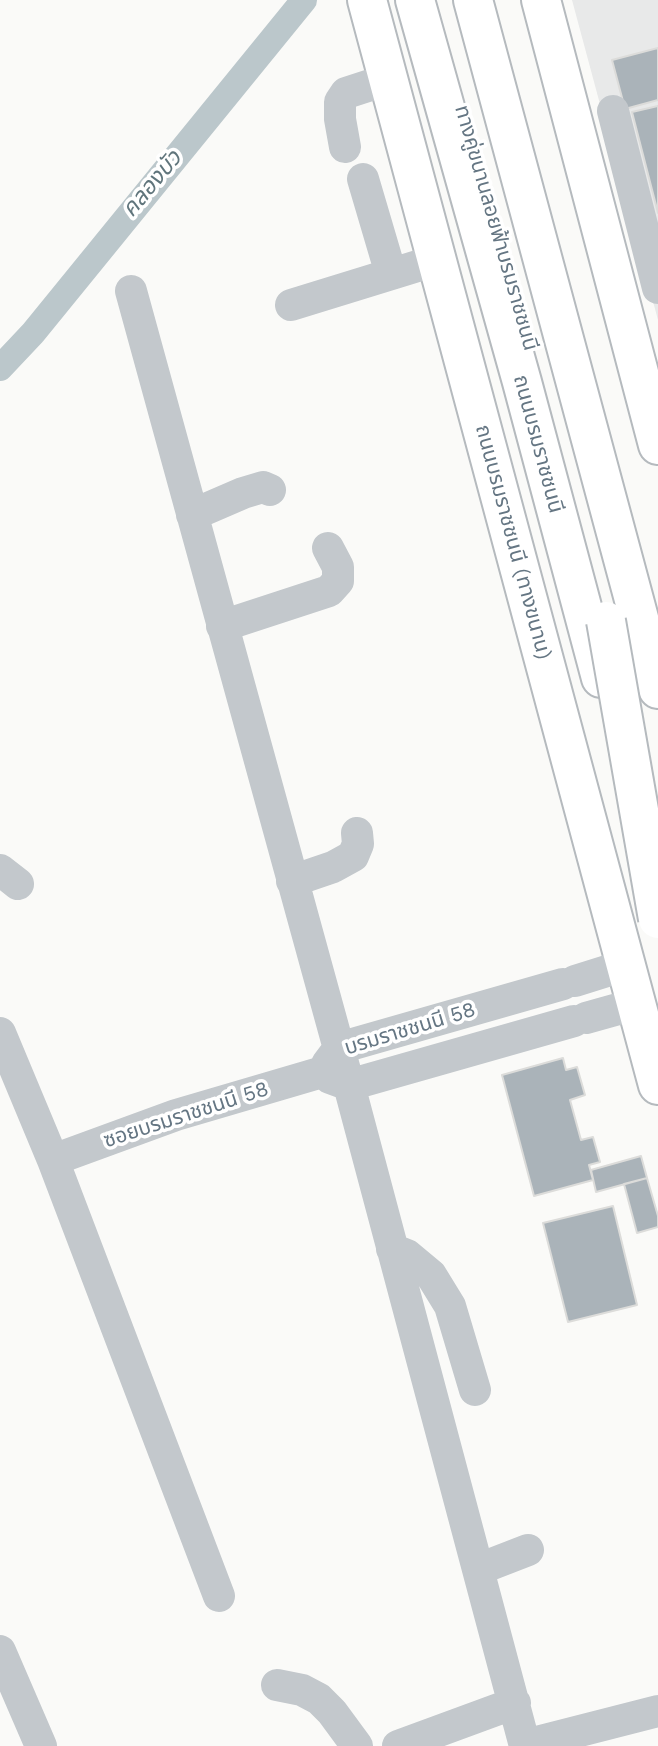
<!DOCTYPE html>
<html>
<head>
<meta charset="utf-8">
<style>
  body { margin:0 }
  canvas { display:block; background:#fafaf8 }
</style>
</head>
<body>
<canvas width="658" height="1746"></canvas>
<script>
const c = document.querySelector('canvas').getContext('2d');
c.lineJoin = 'round';
function fill(path, color) { c.fillStyle = color; c.fill(path, 'evenodd'); }
const toPath = rows => new Path2D(rows.map(r => 'M' + r).join(''));
function trace(path, color, width, dash) { c.strokeStyle = color; c.lineWidth = width; c.lineCap = dash ? 'butt' : 'round'; c.setLineDash(dash || []); c.stroke(path); }
function write(font, color, halo, rows, align = 'center') {
  c.font = font + ' "Work Sans","Noto Sans Thai",sans-serif'; c.lineWidth = 7; c.setLineDash([]); c.textBaseline = 'middle'; c.strokeStyle = halo; c.fillStyle = color; for (const [text, x, y, turn = 0] of rows) {
    c.save(); c.translate(x, y); c.rotate((+turn || 0) * Math.PI / 180); c.textAlign = isNaN(turn) ? turn : align; if (halo) c.strokeText(text, 0, 0); c.fillText(text, 0, 0); c.restore();
  }
}
const built = toPath([
  [572,0,658,0,658,320]
]);
const canal = toPath([
  [0,368,33,333,304,0]
]);
const building = toPath([
  [658,48,658,100,625,109,612,60,658,48],
  [658,106,658,213,632,112,658,106],
  [563,1058,566,1070,577,1067,585,1095,570,1100,581,1140,593,1137,600,1162,589,1165,593,1180,534,1196,502,1075,563,1058],
  [641,1156,647,1178,596,1192,591,1170,641,1156],
  [647,1178,658,1216,658,1227,637,1233,624,1184,647,1178],
  [613,1206,637,1305,568,1322,543,1223,613,1206]
]);
const minor = toPath([
  [613,111,658,288],
  [345,147,340,119,340,102,346,93,389,79],
  [363,179,391,274],
  [131,291,349,1085,525,1746],
  [291,305,437,260],
  [192,515,243,493,263,487,270,490],
  [222,626,329,591,338,581,338,567,328,548],
  [0,870,18,884],
  [292,881,333,867,353,856,358,844,357,833],
  [575,981,626,965],
  [586,1018,636,1004],
  [0,1033,53,1160,219,1596],
  [327,1064,339,1048,563,984],
  [330,1078,349,1085,574,1021],
  [53,1160,176,1115,319,1073],
  [392,1249,407,1255,431,1275,450,1306,475,1390],
  [479,1569,528,1550],
  [0,1651,41,1746],
  [277,1685,302,1690,319,1699,332,1712,357,1746],
  [525,1745,658,1711],
  [398,1746,515,1703]
]);
const major = toPath([
  [367,0,658,1085],
  [415,0,522,382,601,678],
  [473,0,658,689],
  [541,0,658,445]
]);
const majorBridge = toPath([
  [606,621,658,919]
]);
const streetNames = [
  ["ทางคู่ขนานลอยฟ้าบรมราชชนนี",496,228,74],
  ["ถนนบรมราชชนนี",538,444,75],
  ["ถนนบรมราชชนนี (ทางขนาน)",513,542,75],
  ["บรมราชชนนี 58",410,1029,-17],
  ["ซอยบรมราชชนนี 58",186,1115,-18]
];
const waterNames = [
  ["คลองบัว",152,184,-50]
];
fill(built, '#e8e9e9');
trace(canal, '#bbc7cb', 26);
fill(building, '#aab3b9');
trace(building, '#dcdcda', 2);
trace(major, '#b5babe', 42);
trace(minor, '#c3c8cc', 32);
trace(major, '#fff', 38);
trace(majorBridge, '#b5babe', 42, []);
trace(majorBridge, '#fff', 38);
write('21px', '#657683', '#fff', streetNames);
write('italic 23px', '#60757c', '#fff', waterNames);
</script>
</body>
</html>
